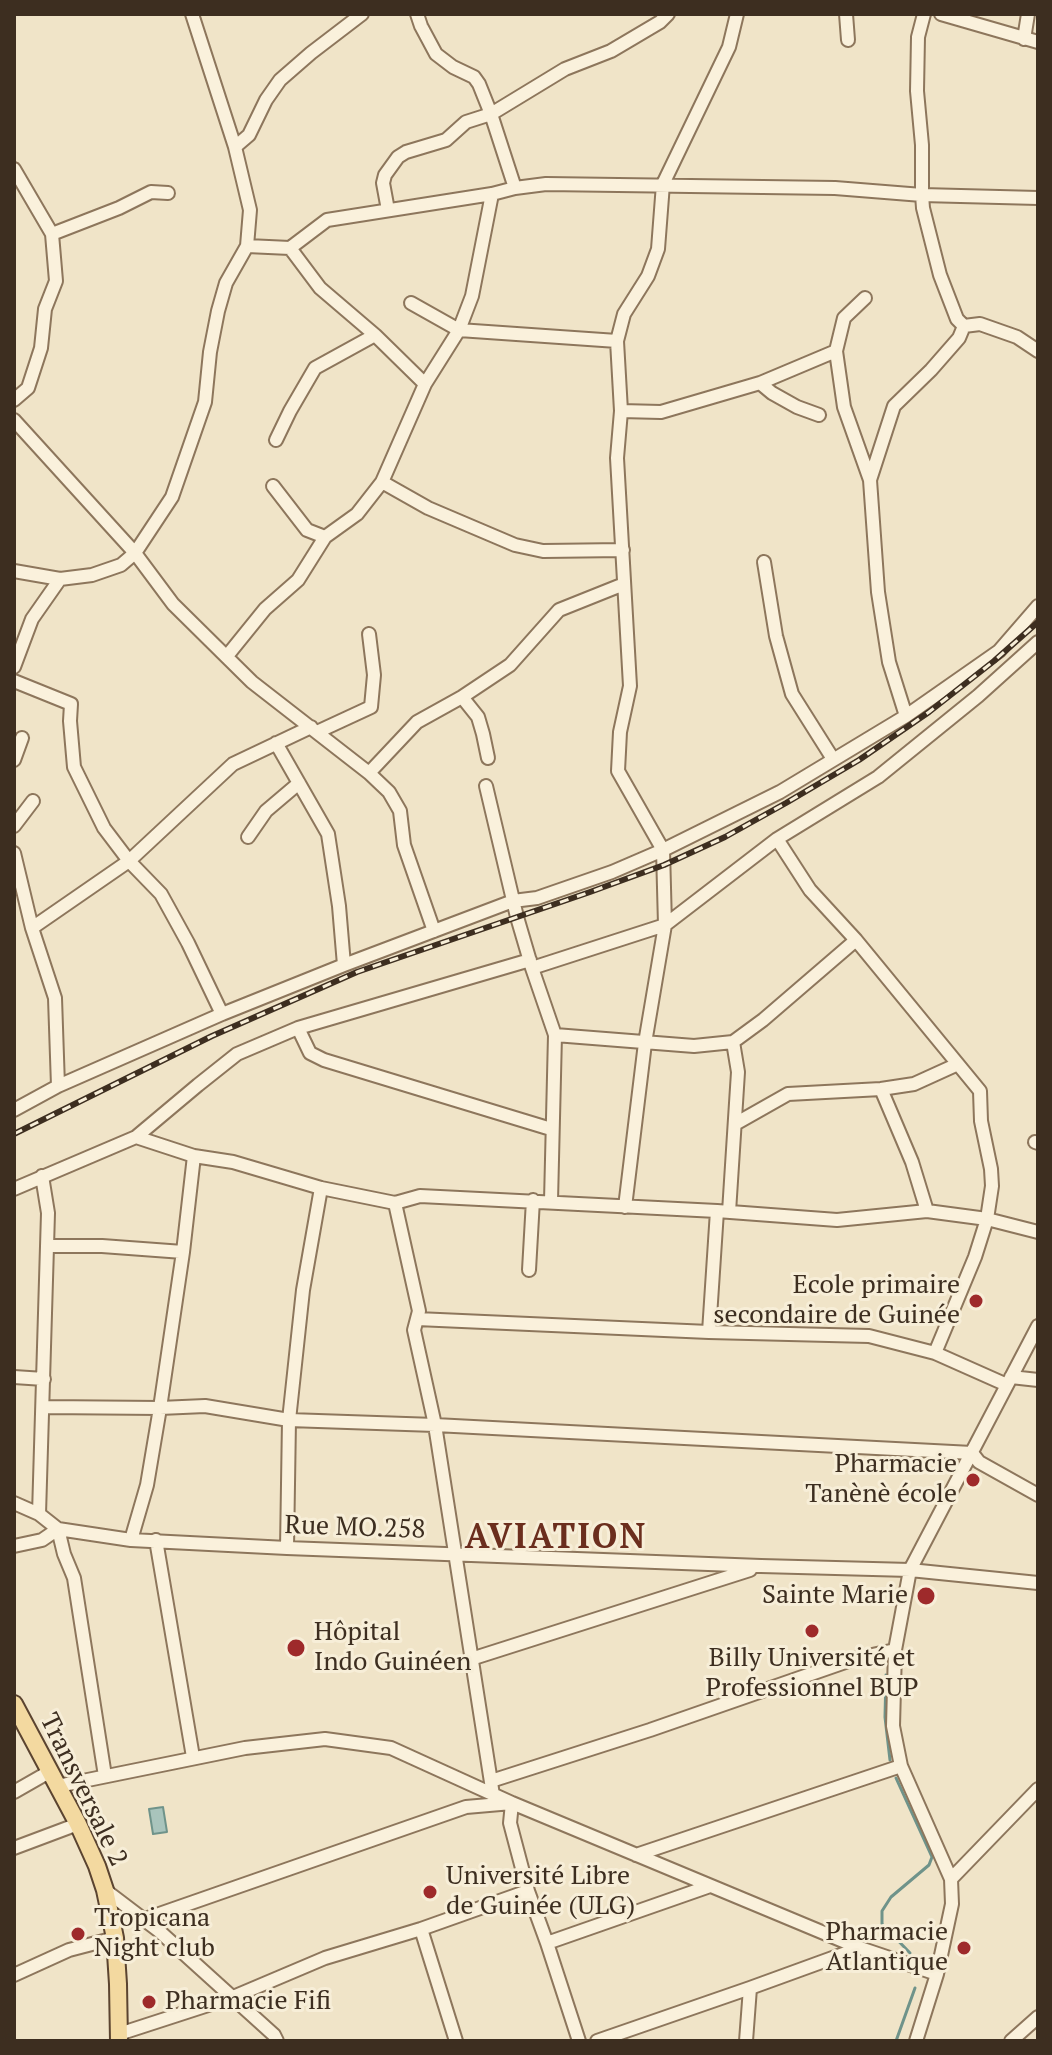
<!DOCTYPE html>
<html>
<head>
<meta charset="utf-8">
<style>
  body { margin:0 }
  #map { position:relative; width:1052px; height:2055px; overflow:hidden; background:#f0e4c8; font-family:"PT Serif",serif }
  canvas { display:block }
  .frame { position:absolute; inset:0; border:16px solid #3d2e20; pointer-events:none }
</style>
</head>
<body>
<div id="map">
<canvas width="1052" height="2055"></canvas>
<div class="frame"></div>
</div>
<script>
const c = document.querySelector('canvas').getContext('2d');
c.lineJoin = 'round';
function fill(path, color) { c.fillStyle = color; c.fill(path, 'evenodd'); }
const toPath = rows => new Path2D(rows.map(r => 'M' + r).join(''));
function trace(path, color, width, dash) { c.strokeStyle = color; c.lineWidth = width; c.lineCap = dash ? 'butt' : 'round'; c.setLineDash(dash || []); c.stroke(path); }
function write(font, color, halo, rows, align = 'center') {
  c.font = font + ' "PT Serif",serif'; c.lineWidth = 6; c.setLineDash([]); c.textBaseline = 'middle'; c.strokeStyle = halo; c.fillStyle = color; for (const [text, x, y, turn = 0] of rows) {
    c.save(); c.translate(x, y); c.rotate((+turn || 0) * Math.PI / 180); c.textAlign = isNaN(turn) ? turn : align; if (halo) c.strokeText(text, 0, 0); c.fillText(text, 0, 0); c.restore();
  }
}
const water = toPath([
  [163,1807,167,1832,153,1834,149,1809,163,1807]
]);
const stream = toPath([
  [886,1675,885,1717,890,1760],
  [896,1778,932,1857,929,1865,891,1897,882,1911,882,1924,910,1953],
  [896,2041,915,1988]
]);
const minor = toPath([
  [417,14,421,26,436,54,453,67,474,77,479,84,491,114,515,188],
  [846,14,848,40],
  [924,14,918,37,917,91,922,145,922,195,923,208,940,275,957,319,964,326,980,324,1017,337,1038,351],
  [941,14,1038,42],
  [1024,39,1028,14],
  [235,147,249,135,266,100,280,80,311,53,362,14],
  [14,169,52,234,56,281,45,309,41,348,28,388,14,400],
  [388,210,383,183,385,175,398,157,406,152,446,140,466,122,491,114,565,69,611,51,660,22,668,14],
  [52,234,119,208,151,192,168,193],
  [247,246,290,248,327,220,492,194,515,188,546,184,835,188,922,195,1038,198],
  [290,248,320,288,375,335,425,384],
  [865,298,844,318,836,351,844,407,870,480],
  [411,303,459,330,617,341],
  [760,383,772,393,797,407,819,415],
  [621,411,661,412,760,383,836,351],
  [14,420,135,553,173,604,252,682,369,773,389,792,400,811,404,845,434,931],
  [276,440,290,411,315,368,375,335],
  [382,482,428,508,515,545,543,551,623,550],
  [273,486,307,530,325,537],
  [764,562,776,636,792,694,833,759],
  [14,571,60,579,92,575,121,565,135,553,172,497,205,402,210,352,218,311,226,283,247,246,250,210,235,147,192,14],
  [227,656,265,609,298,580,325,537,357,514,382,482,425,384,459,330,472,296,492,194],
  [14,667,32,619,60,579],
  [14,681,71,704,70,721,74,767,104,828,129,861,161,894,188,943,222,1014],
  [462,697,478,717,483,734,488,758],
  [906,716,889,662,878,592,870,480,894,406,931,370,959,338,964,326],
  [317,732,371,707,374,675,369,634],
  [276,743,328,834,339,906,344,965],
  [14,760,22,738],
  [369,773,417,722,462,697,510,665,559,610,624,584],
  [486,786,517,917,532,968,555,1035,551,1201],
  [14,826,33,801],
  [248,837,266,811,299,783],
  [777,839,810,890,856,940,980,1091,981,1121,991,1169,992,1186,987,1219,975,1257,935,1353],
  [14,853,32,928,55,998,58,1086],
  [32,928,129,861,233,764,311,727],
  [532,968,665,925,777,839,878,777,978,696,1038,642],
  [298,1028,310,1053,324,1060,551,1129],
  [555,1035,694,1046,733,1042,763,1020,856,940],
  [881,1089,912,1162,927,1211],
  [14,1110,58,1086,222,1014,344,965,513,901,537,898,612,872,663,850,780,792,906,716,999,651,1038,606],
  [735,1124,788,1094,881,1089,914,1084,958,1064],
  [136,1137,194,1156,233,1162,321,1188,395,1203,420,1196,717,1211,837,1220,927,1211,987,1219,1038,1232],
  [1035,1142,1038,1143],
  [14,1189,136,1137,198,1085,237,1054,298,1028,530,960],
  [395,1203,419,1311,414,1330,435,1425,493,1795],
  [625,1207,645,1043,665,925,663,850,618,771,620,732,630,686,617,458,621,411,617,341,624,314,648,276,658,249,663,184,729,47,737,14],
  [729,1212,738,1072,733,1042],
  [48,1246,102,1246,183,1252],
  [529,1270,533,1200],
  [417,1319,709,1332,869,1336,935,1353,1007,1385],
  [709,1332,717,1211],
  [14,1377,44,1379],
  [1011,1377,1038,1380],
  [44,1407,160,1408,205,1406,289,1420,435,1425,972,1453,979,1462,1038,1495],
  [14,1503,39,1514,58,1529,131,1540,287,1548,761,1566,910,1570,1038,1583],
  [39,1514,48,1213,42,1176],
  [131,1540,147,1485,160,1408,183,1252,194,1156],
  [156,1540,193,1757],
  [14,1546,42,1540,58,1529,64,1554,74,1578,105,1776],
  [287,1548,289,1420,303,1290,321,1188],
  [471,1659,750,1570],
  [491,1781,650,1730,854,1659,895,1650],
  [58,1786,245,1748,325,1739,391,1748,512,1803,860,1948,937,1974],
  [14,1792,49,1772],
  [14,1848,78,1824],
  [636,1855,901,1766],
  [951,1879,1038,1789],
  [105,1890,159,1931,274,2035,277,2041],
  [145,1919,466,1807,512,1803,510,1823,528,1891,547,1943,579,2041],
  [421,1929,456,2041],
  [547,1943,710,1886],
  [14,1975,69,1950,115,1938],
  [119,2034,233,1997,325,1958,421,1929,528,1891],
  [597,2041,750,1988,860,1948],
  [746,2041,750,1988],
  [916,2041,937,1974,952,1904,951,1879,901,1766,893,1726,895,1650,910,1570,1038,1326],
  [1011,2041,1038,2017]
]);
const major = toPath([
  [14,1704,78,1824,97,1866,105,1890,115,1938,118,1984,119,2041]
]);
const rail = toPath([
  [14,1134,212,1036,357,972,590,892,664,865,725,837,786,803,859,760,929,712,994,661,1038,622]
]);
const markers = [
  [976,1301,8,"#9e2a2b"],
  [973,1480,8,"#9e2a2b"],
  [926,1596,10,"#9e2a2b"],
  [812,1631,8,"#9e2a2b"],
  [296,1648,10,"#9e2a2b"],
  [430,1892,8,"#9e2a2b"],
  [78,1934,8,"#9e2a2b"],
  [964,1948,8,"#9e2a2b"],
  [149,2002,8,"#9e2a2b"]
];
const poiNames = [
  ["Ecole primaire",960,1286],
  ["secondaire de Guinée",960,1316],
  ["Pharmacie",957,1465],
  ["Tanènè école",957,1495],
  ["Sainte Marie",908,1596],
  ["Hôpital",314,1633,"left"],
  ["Indo Guinéen",314,1663,"left"],
  ["Billy Université et",812,1659,"center"],
  ["Professionnel BUP",812,1689,"center"],
  ["Université Libre",446,1877,"left"],
  ["de Guinée (ULG)",446,1907,"left"],
  ["Tropicana",94,1919,"left"],
  ["Night club",94,1949,"left"],
  ["Pharmacie",948,1933],
  ["Atlantique",948,1963],
  ["Pharmacie Fifi",165,2002,"left"]
];
const streetNames = [
  ["Rue MO.258",355,1528,2],
  ["Transversale 2",83,1790,64]
];
const districtNames = [
  ["AVIATION",556,1538]
];
fill(water, '#a9c4bc');
trace(water, '#6f938a', 2);
trace(stream, '#6f938a', 3);
trace(minor, '#8d765c', 16);
trace(major, '#5b4430', 20);
trace(minor, '#faf1dc', 12);
trace(major, '#f3d9a0', 16);
trace(rail, '#3d2e20', 6);
trace(rail, '#f7eed8', 3, [9]);
for (const [x, y, r, color] of markers) { const dot = new Path2D(); dot.arc(x, y, r, 0, 2 * Math.PI); c.fillStyle = color; c.fill(dot); trace(dot, '#f7eed8', 3); }
write('26px', '#3d2e20', '#f7eed8', poiNames, 'right');
write('26px', '#3d2e20', '#f7eed8', streetNames);
c.letterSpacing = '2px';
write('bold 34px', '#6b2e1e', '#f7eed8', districtNames);
c.letterSpacing = '0px';
</script>
</body>
</html>
